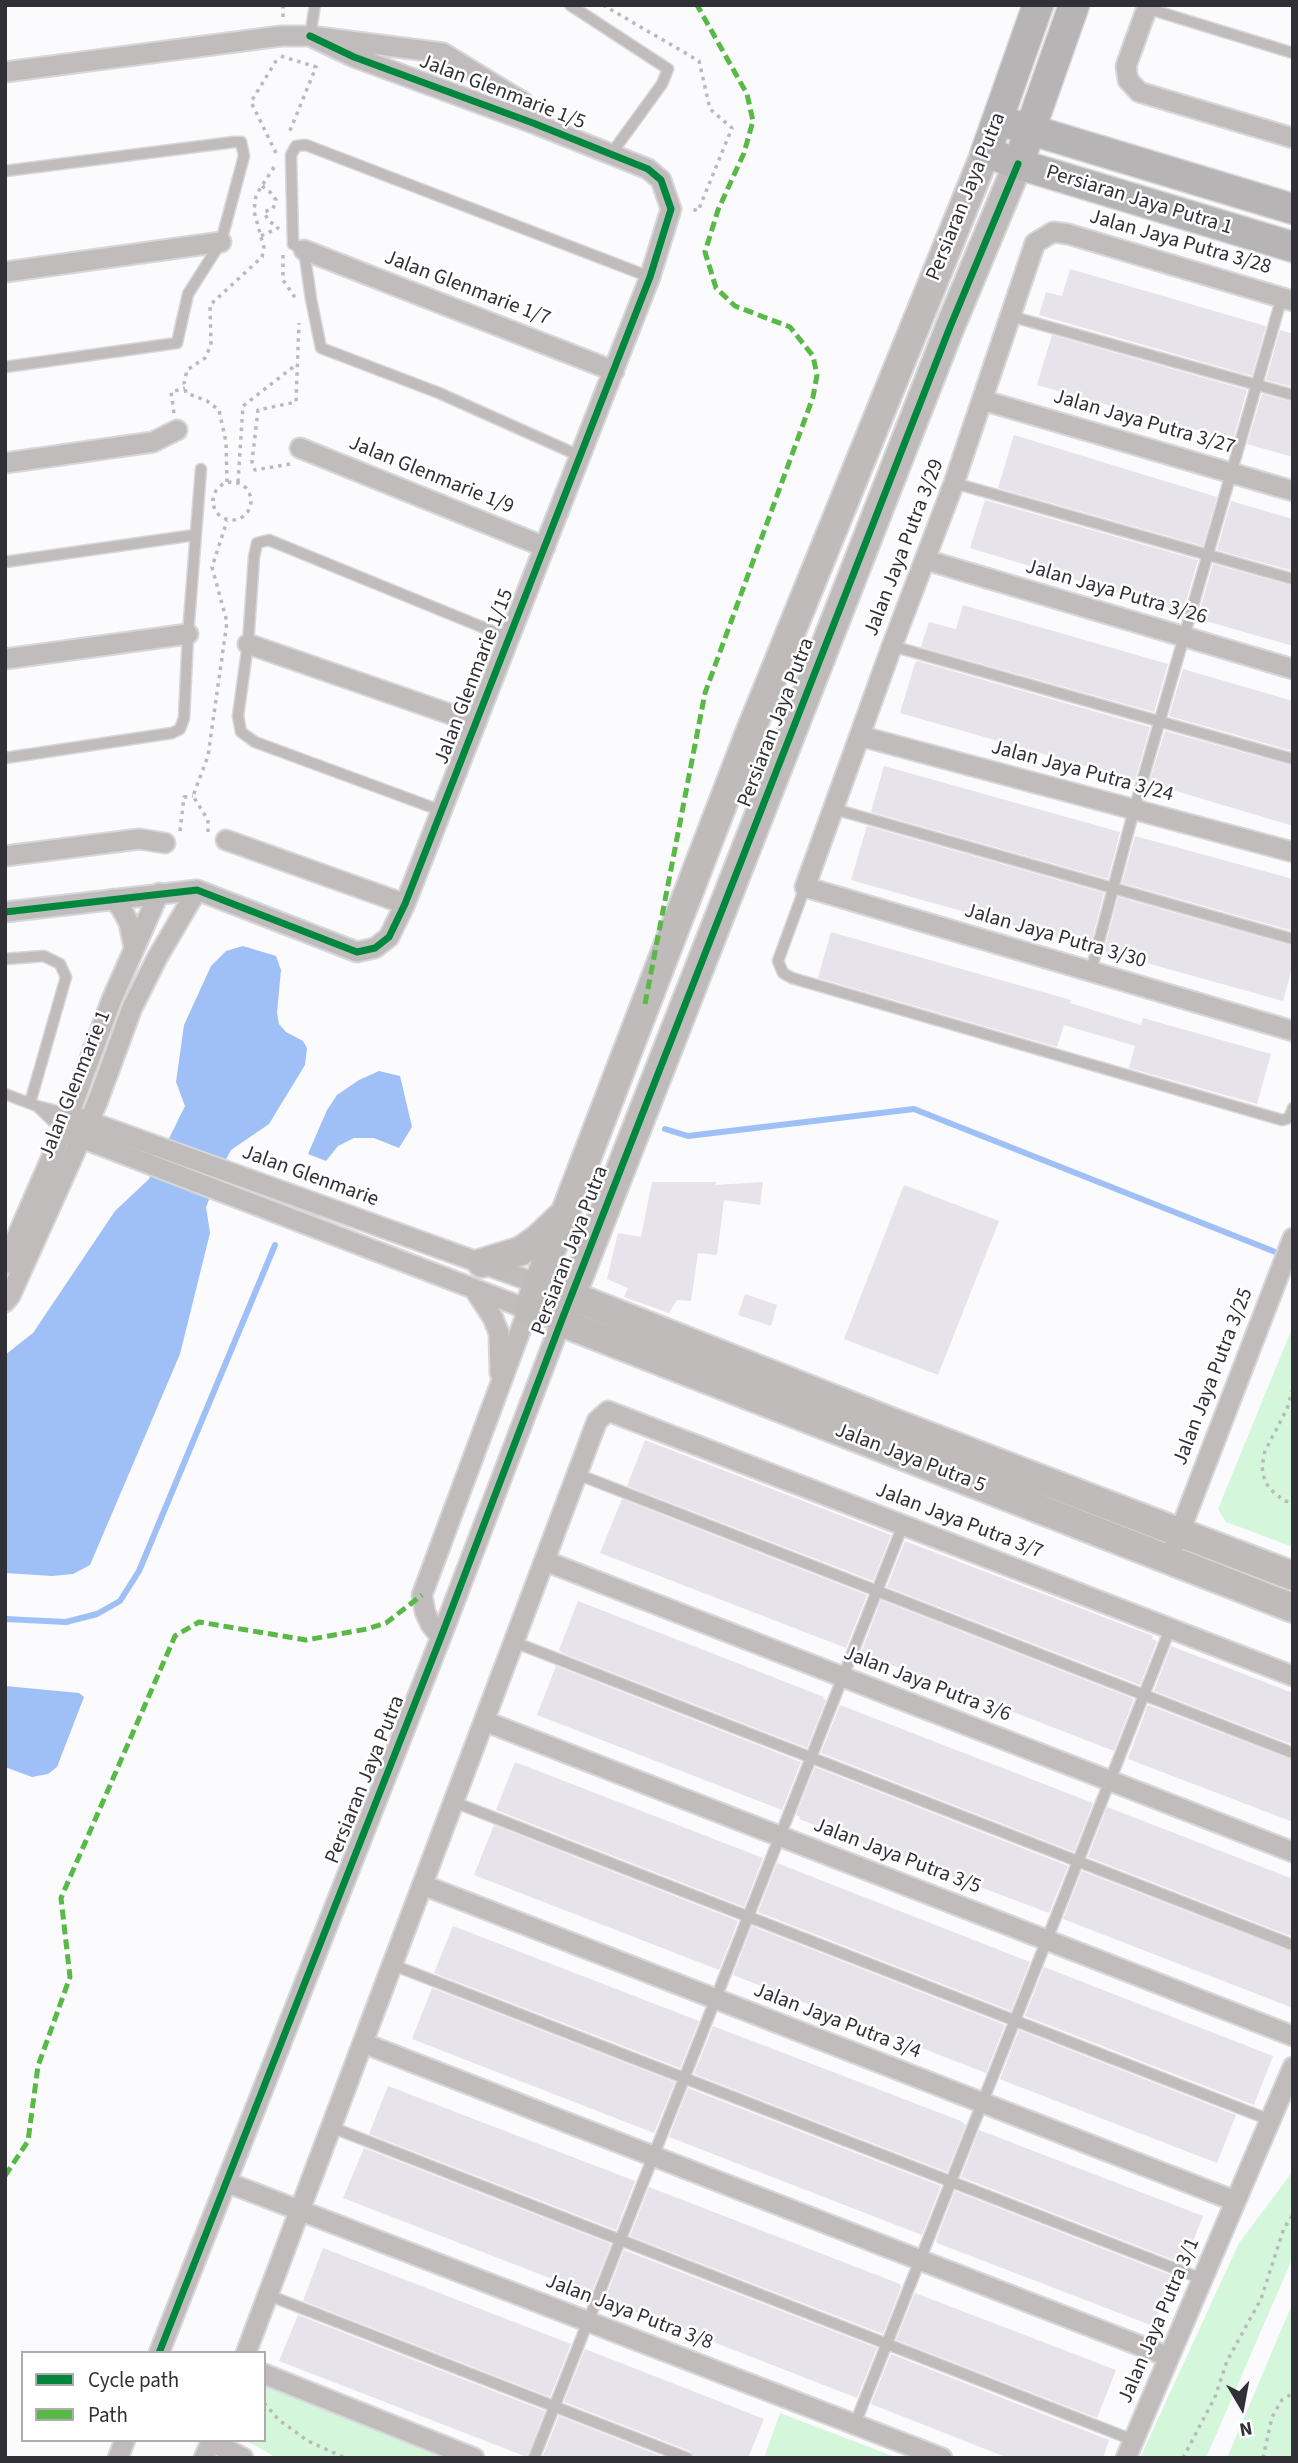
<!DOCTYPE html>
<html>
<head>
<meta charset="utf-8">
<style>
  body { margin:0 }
  #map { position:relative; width:1298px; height:2463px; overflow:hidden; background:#fbfafc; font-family:"Source Sans 3",sans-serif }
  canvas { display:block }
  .frame { position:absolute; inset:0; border:7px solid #323037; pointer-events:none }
  .legend { position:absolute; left:21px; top:2351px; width:245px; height:91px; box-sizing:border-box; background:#fff; border:2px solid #adacaf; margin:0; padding:9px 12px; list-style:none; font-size:21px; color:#323037 }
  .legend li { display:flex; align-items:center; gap:14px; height:35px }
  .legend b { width:35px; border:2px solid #adacaf }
  .north { position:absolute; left:1207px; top:2372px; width:70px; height:70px; -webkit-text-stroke:5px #fff; paint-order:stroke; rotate:170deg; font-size:19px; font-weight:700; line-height:28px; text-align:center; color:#323037 }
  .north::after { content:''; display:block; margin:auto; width:24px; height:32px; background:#323037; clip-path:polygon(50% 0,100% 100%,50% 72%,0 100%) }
</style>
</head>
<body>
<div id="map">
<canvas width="1298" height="2463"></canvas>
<div class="frame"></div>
<ul class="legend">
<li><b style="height:9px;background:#00873e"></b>Cycle path</li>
<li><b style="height:9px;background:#58b947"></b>Path</li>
</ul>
<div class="north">N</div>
</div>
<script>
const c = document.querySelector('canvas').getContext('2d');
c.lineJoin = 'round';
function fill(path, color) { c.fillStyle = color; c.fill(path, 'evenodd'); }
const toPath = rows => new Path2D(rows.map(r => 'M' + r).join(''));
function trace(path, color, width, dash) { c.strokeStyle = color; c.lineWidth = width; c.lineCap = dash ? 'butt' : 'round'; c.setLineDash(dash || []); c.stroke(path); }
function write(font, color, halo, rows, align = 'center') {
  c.font = font + ' "Source Sans 3",sans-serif'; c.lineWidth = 5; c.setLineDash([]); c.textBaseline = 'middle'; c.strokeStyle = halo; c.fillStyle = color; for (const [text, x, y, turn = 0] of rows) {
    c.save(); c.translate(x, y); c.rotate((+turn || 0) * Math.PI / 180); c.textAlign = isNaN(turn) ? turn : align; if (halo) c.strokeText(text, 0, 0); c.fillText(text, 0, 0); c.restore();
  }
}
const green = toPath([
  [1293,1326,1293,1547,1226,1522,1218,1509],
  [1293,2171,1293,2257,1206,2458,1140,2458,1239,2243],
  [1293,2302,1293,2458,1227,2458],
  [264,2385,443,2458,277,2458,245,2440,264,2440],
  [780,2413,898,2458,764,2458]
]);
const water = toPath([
  [243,946,276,956,281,970,277,1013,279,1024,286,1032,303,1041,307,1048,305,1065,269,1124,231,1150,224,1163,206,1207,210,1233,180,1354,90,1565,73,1574,52,1576,5,1573,5,1355,33,1333,115,1211,149,1179,185,1106,176,1082,184,1025,211,966,226,951],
  [379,1071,400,1076,412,1127,399,1148,374,1138,354,1138,338,1146,326,1161,308,1154,327,1110,337,1095,359,1080],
  [5,1686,79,1693,84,1697,57,1767,48,1774,32,1777,5,1767]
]);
const stream = toPath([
  [665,1129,688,1136,914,1109,1283,1255],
  [5,1619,66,1622,97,1614,120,1601,139,1571,275,1245]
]);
const building = toPath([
  [1070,269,1266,326,1252,376,1039,315,1046,292,1062,296],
  [1280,330,1293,334,1293,387,1266,380],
  [1052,335,1247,390,1233,440,1037,385],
  [1262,394,1293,402,1293,457,1247,444],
  [1014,435,1217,497,1203,546,998,488],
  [985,500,1198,560,1183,612,970,548],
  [1231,501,1293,519,1293,571,1217,550],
  [1213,564,1293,586,1293,646,1199,619,1198,616],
  [963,605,1168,664,1154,712,921,647,929,622,956,629],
  [917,661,1150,727,1135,780,900,713,915,663],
  [1183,669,1293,701,1293,751,1169,716],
  [1165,731,1293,766,1293,826,1149,783],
  [884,766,1120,832,1108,879,871,812],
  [867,826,1104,893,1090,947,851,880],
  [1135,836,1293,879,1293,931,1122,883],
  [1118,897,1293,946,1293,965,1283,1001,1104,951],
  [831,932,1071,1000,1070,1003,1141,1025,1143,1018,1271,1054,1257,1104,1129,1068,1135,1046,1064,1025,1057,1047,818,978],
  [652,1182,716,1182,715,1185,763,1182,760,1205,724,1200,717,1255,698,1253,691,1301,677,1300,669,1313,624,1297,628,1288,607,1279,618,1233,641,1237],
  [904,1185,999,1221,938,1375,844,1339],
  [745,1294,777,1305,771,1326,738,1315],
  [645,1440,891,1535,873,1581,627,1486],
  [622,1499,867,1595,846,1648,600,1553],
  [905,1541,1153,1636,1152,1639,1157,1641,1140,1685,887,1587],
  [881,1600,1134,1699,1114,1751,861,1653],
  [578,1601,824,1697,823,1699,826,1700,807,1748,562,1653,559,1650],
  [1171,1646,1293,1693,1293,1745,1154,1691],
  [556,1666,801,1762,782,1810,537,1715],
  [840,1705,1093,1803,1074,1852,821,1753],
  [1148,1705,1293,1760,1293,1822,1128,1759],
  [515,1762,763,1858,744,1907,496,1810],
  [815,1767,1068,1866,1049,1913,799,1819,800,1817,796,1815],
  [1107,1807,1293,1879,1293,1937,1088,1857],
  [494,1825,738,1921,719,1970,474,1875],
  [777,1863,1030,1962,1011,2011,758,1912],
  [1082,1871,1293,1952,1293,2008,1063,1919],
  [453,1926,699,2021,680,2068,434,1973],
  [752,1926,1005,2025,986,2073,733,1975],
  [1044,1967,1273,2056,1254,2105,1025,2016],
  [432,1988,675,2082,654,2133,412,2039],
  [713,2026,961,2121,966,2125,947,2172,694,2074],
  [1019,2030,1236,2115,1217,2163,1002,2080,1000,2079],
  [388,2086,635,2181,616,2230,369,2134],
  [688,2088,941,2186,922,2235,669,2137],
  [979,2130,1203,2216,1184,2264,961,2177],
  [364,2148,611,2244,591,2294,343,2198],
  [649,2187,900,2284,901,2287,883,2334,630,2236],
  [955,2191,1173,2276,1153,2326,937,2243,936,2241],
  [323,2248,571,2344,550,2397,303,2301],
  [624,2250,877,2348,857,2398,608,2301,605,2299],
  [915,2293,1116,2370,1097,2418,896,2340],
  [298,2315,545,2411,527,2457,279,2361],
  [585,2349,764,2419,748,2458,694,2458,690,2451,564,2402],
  [891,2354,1109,2440,1103,2458,1008,2458,871,2404],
  [559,2416,666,2458,542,2458]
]);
const path = toPath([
  [283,5,283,17],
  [603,5,699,61,710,109,732,128,698,211,690,208],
  [281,56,316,67,289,133],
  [276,153,251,102,279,56],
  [262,186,270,192,276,200,273,209,264,212,268,220,279,229],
  [261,236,278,228],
  [283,255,283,280,296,299],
  [174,413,171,392,185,388],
  [290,464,255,470,252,462,258,410,296,402,299,323],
  '213 501a19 19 0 1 1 38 0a19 19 0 1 1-38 0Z',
  [227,482,226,442,219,410,207,401,186,393,184,384,187,370,205,358,211,345,210,305,262,257,264,248,254,211,256,195,276,164],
  [238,482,243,406,297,364],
  [180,831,184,797,193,796],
  [208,832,208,820,193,796,208,756,227,622,212,567,227,521],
  [1293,1389,1287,1409,1265,1451,1262,1467,1265,1482,1274,1493,1285,1501,1293,1502],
  [264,2403,279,2420,308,2441,345,2458],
  [1183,2458,1215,2397,1227,2361,1261,2299,1284,2228,1293,2215],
  [1263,2458,1272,2417,1282,2400,1293,2393]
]);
const lane = toPath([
  [570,5,668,69,662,84,611,154],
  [1146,8,1293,53],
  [310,36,315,5],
  [5,171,234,142,241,142,244,156,221,242,188,294,177,343,5,367],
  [1010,316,1293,395],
  [580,456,439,393,321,348,311,299,304,250,293,244,291,155,296,146,306,145,650,277],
  [954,483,1293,579],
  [5,562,195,535],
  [892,646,1293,759],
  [5,758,172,733,180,729,184,718,188,634,201,469],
  [834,809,1293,939],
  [442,811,255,742,241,732,238,716,248,644,254,557,257,543,269,540,509,638],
  [805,887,778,961,783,973,792,978,1282,1120,1289,1118,1293,1108],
  [5,959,44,956,60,964,66,977,30,1103],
  [1091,971,1134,810,1282,297],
  [5,1094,37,1106,68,1114],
  [38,1107,63,1131],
  [577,1474,1293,1753],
  [514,1642,1293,1945],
  [454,1802,1270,2120],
  [393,1965,1202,2279],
  [331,2127,1133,2440],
  [268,2295,687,2458],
  [855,2424,1170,1629],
  [534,2458,903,1525]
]);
const street = toPath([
  [1148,5,1126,66,1128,80,1139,92,1293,138],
  [5,72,281,36,310,36,443,53,523,102,533,123],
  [304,250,614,371],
  [5,272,221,242],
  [1293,301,1068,234,1053,232,1035,243,954,483,892,646,805,887,1293,1031],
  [982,400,1293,491],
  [300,448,545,547],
  [5,463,153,442,177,430],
  [926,560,1293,669],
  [248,644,476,723],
  [5,659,188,634],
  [860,736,1293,852],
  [226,840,405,904],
  [5,856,139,839,165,843],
  [113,899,121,908,129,923,134,948],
  [5,912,197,890,357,952,375,948,389,937,405,904,650,277,671,209,661,180,648,169,533,123,354,57,310,36],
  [68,1114,572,1296],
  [63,1131,561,1322,441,1637,159,2353],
  [5,1264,63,1131,112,999,159,893],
  [474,1289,493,1318,499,1333,500,1373],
  [5,1302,10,1296,97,1103,132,1008,157,958,197,890],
  [1175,1544,1293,1238],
  [545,1561,1293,1852],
  [441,1637,431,1625,425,1612,422,1595,528,1310],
  [484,1721,1293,2036],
  [423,1885,1235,2201],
  [363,2043,1169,2357],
  [226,2182,942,2458],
  [246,2353,597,1421,608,1411,1293,1676],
  [264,2374,474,2458],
  [211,2441,243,2458],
  [118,2458,125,2440],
  [204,2458,212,2440],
  [1126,2458,1293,2067]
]);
const secondary = toPath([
  [1018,164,950,327,561,1322,1293,1608],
  [482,1263,521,1251,538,1239,560,1218],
  [572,1296,891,1422,1293,1576],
  [528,1310,749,735,986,152]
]);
const primary = toPath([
  [1038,5,986,152,1018,164,1293,247],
  [998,120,1293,209],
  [1024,147,1074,5]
]);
const quiet = toPath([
  [645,1004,705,693,813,397,817,375,813,356,790,327,735,306,716,288,705,252,718,210,744,153,753,121,747,94,697,5],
  [5,2176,28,2141,38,2066,70,1977,61,1898,175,1636,199,1622,306,1640,367,1629,386,1623,422,1595]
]);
const cycleway = toPath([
  [5,912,197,890,357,952,375,948,389,937,405,904,650,277,671,209,661,180,648,169,533,123,354,57,310,36],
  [159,2353,441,1637,561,1322,950,327,1018,164]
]);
const streetNames = [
  ["Jalan Glenmarie 1/5",502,93,21],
  ["Persiaran Jaya Putra",967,197,-68],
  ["Persiaran Jaya Putra 1",1139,201,17],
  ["Jalan Jaya Putra 3/28",1180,243,16],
  ["Jalan Glenmarie 1/7",467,289,21],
  ["Jalan Jaya Putra 3/27",1144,423,16],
  ["Jalan Glenmarie 1/9",431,476,22],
  ["Jalan Jaya Putra 3/29",905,548,-69],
  ["Jalan Jaya Putra 3/26",1116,593,16],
  ["Jalan Glenmarie 1/15",475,677,-69],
  ["Persiaran Jaya Putra",777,723,-69],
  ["Jalan Jaya Putra 3/24",1082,772,15],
  ["Jalan Jaya Putra 3/30",1055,937,16],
  ["Jalan Glenmarie 1",76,1085,-68],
  ["Jalan Glenmarie",310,1177,20],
  ["Persiaran Jaya Putra",571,1251,-69],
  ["Jalan Jaya Putra 3/25",1214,1377,-69],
  ["Jalan Jaya Putra 5",910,1459,21],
  ["Jalan Jaya Putra 3/7",959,1522,21],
  ["Jalan Jaya Putra 3/6",927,1685,21],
  ["Persiaran Jaya Putra",366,1780,-68],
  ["Jalan Jaya Putra 3/5",897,1857,21],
  ["Jalan Jaya Putra 3/4",837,2022,21],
  ["Jalan Jaya Putra 3/8",629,2313,21],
  ["Jalan Jaya Putra 3/1",1160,2321,-67]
];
fill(green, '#d4f7dc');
fill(water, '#9ec0f6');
trace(stream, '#9ec0f6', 6);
fill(building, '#e6e3eb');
trace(lane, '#d7d6d9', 13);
trace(street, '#d7d6d9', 23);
trace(secondary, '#d7d6d9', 32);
trace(primary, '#d7d6d9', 33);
trace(path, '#bcb9bb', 3.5, [3.5, 5]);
trace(lane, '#bfbcbb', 10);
trace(street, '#bfbcbb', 19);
trace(secondary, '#bfbbbb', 28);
trace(primary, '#b7b4b5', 30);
trace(quiet, '#58b947', 5, [10, 5]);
trace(cycleway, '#00873e', 7);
write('21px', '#323037', '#fff', streetNames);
</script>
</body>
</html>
